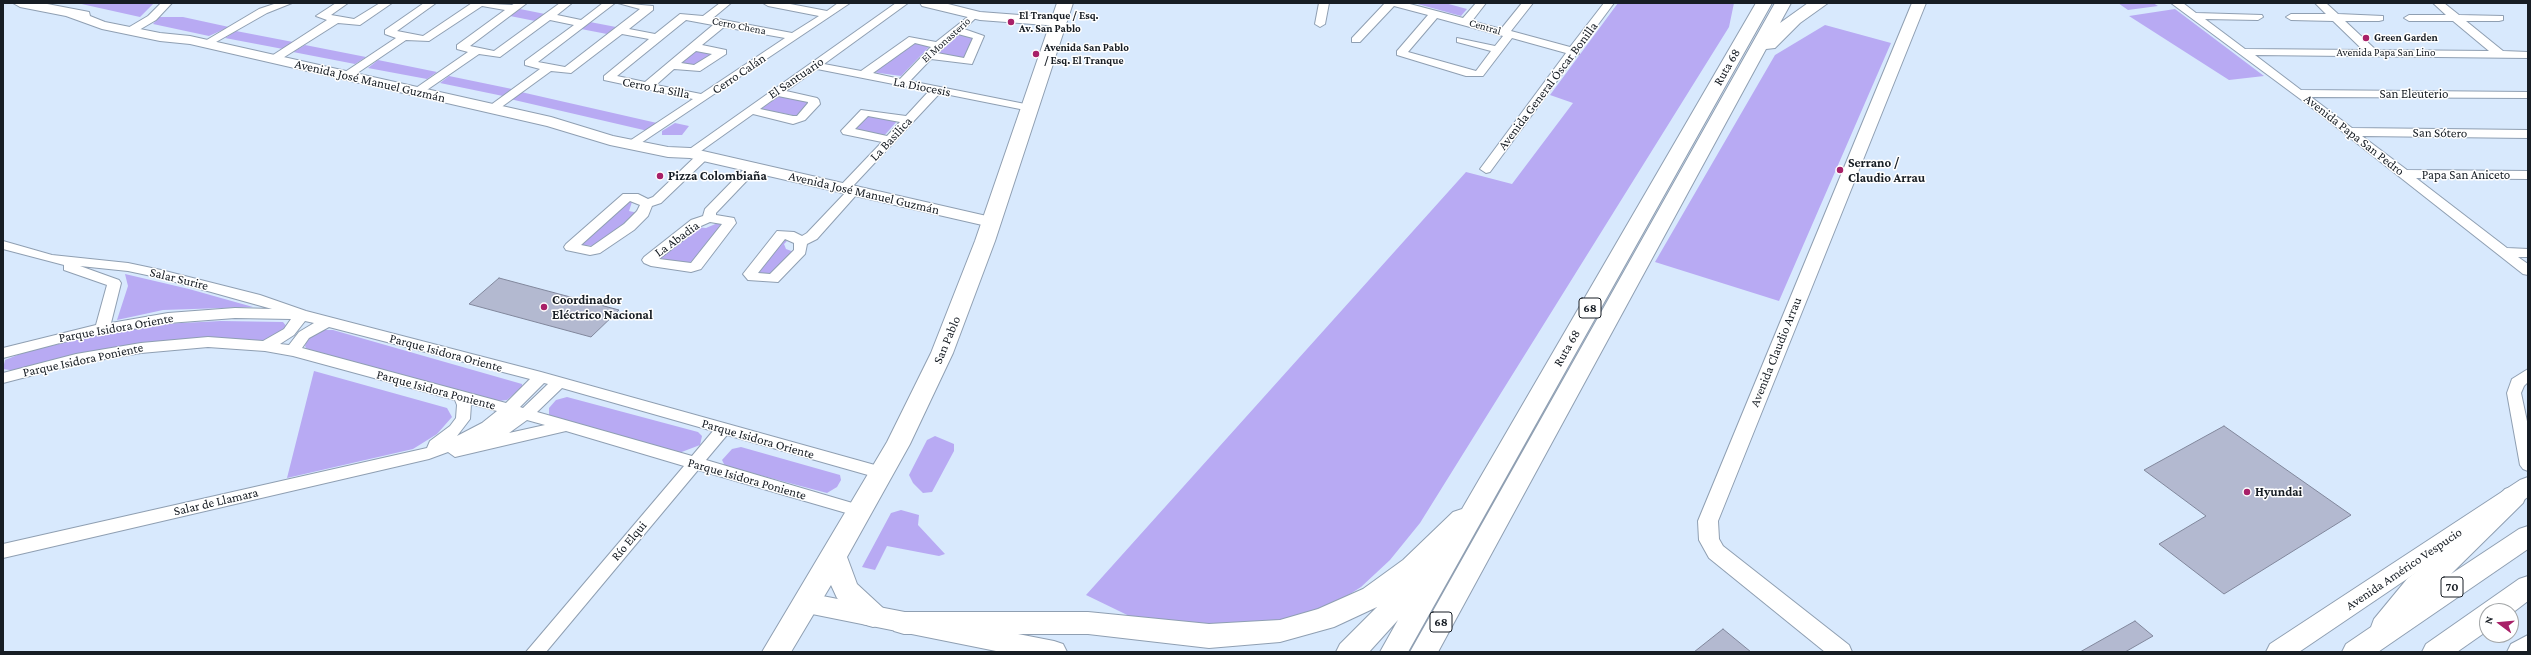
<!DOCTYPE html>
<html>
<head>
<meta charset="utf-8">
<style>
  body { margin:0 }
  #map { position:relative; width:2531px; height:655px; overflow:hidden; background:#d8e9fd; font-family:"Crimson Pro",serif }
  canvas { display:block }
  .frame { position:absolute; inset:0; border:4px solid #171d24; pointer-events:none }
  .north { position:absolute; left:2479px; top:603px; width:40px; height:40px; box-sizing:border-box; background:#fff; border:1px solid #a2a5a7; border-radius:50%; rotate:286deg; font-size:11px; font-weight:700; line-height:16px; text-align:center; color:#171d24 }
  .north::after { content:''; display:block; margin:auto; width:14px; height:18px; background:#a82068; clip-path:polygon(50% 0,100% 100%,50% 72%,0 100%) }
</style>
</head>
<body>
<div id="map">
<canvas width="2531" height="655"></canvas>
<div class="frame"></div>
<div class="north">N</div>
</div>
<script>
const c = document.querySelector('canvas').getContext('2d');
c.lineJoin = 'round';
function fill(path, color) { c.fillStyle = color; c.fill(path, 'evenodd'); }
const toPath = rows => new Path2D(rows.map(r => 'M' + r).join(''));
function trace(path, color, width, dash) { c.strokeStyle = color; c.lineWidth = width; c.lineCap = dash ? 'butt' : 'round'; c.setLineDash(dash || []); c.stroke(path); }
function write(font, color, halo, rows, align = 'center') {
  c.font = font + ' "Crimson Pro",serif'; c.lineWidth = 3; c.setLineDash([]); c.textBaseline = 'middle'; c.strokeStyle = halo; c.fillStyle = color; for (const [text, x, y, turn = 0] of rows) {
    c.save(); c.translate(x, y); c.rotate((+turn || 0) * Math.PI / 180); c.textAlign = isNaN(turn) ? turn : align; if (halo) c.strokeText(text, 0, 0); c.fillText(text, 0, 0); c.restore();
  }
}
const green = toPath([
  [77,3,154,3,140,17],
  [1414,3,1445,3,1467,9,1461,16],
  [1618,3,1734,3,1729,27,1420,523,1390,560,1361,587,1325,610,1249,630,1152,627,1086,595,1466,172,1512,184,1573,103,1550,95],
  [2118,3,2153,3,2158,6,2128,10],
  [520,9,545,14,535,21,510,16],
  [2175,9,2264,76,2229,80,2129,16],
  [159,17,183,17,229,27,209,36,153,24],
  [590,22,616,27,607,34,581,29],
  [1825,25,1891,43,1779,301,1655,262,1775,55],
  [236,31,293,42,283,49,225,38],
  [960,34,974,37,964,59,937,54],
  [913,42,930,46,901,76,872,72],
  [305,45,366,57,355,64,293,52],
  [696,50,714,53,695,66,679,64],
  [378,60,437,72,427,79,368,68],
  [449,76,512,89,503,96,440,83],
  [521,92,657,123,648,131,510,99],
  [779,96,808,102,809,105,797,116,761,109],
  [866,114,898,120,884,136,851,130],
  [675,123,689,126,682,135,662,135,662,131],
  [628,201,632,202,629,211,638,213,629,222,594,246,580,245],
  [720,222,725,223,695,261,684,263,659,259,681,242,695,227,706,228],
  [782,240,787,241,784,244,786,249,794,252,775,274,755,274],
  [125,274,189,289,253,307,163,310,117,320,128,286],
  [221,321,283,322,287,327,268,341,82,354,16,371,3,369,5,360,25,352,97,335,162,324],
  [324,330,333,330,522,384,522,387,507,400,499,401,307,350,305,346,307,339],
  [314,371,447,408,452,417,437,434,413,449,287,478],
  [567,397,698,432,702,436,700,445,679,453,549,415,549,408,556,400],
  [935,436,954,444,954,451,932,492,923,493,913,483,909,475,927,440],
  [741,447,840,475,841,480,837,487,827,493,725,466,722,460,732,449],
  [901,510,919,515,918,525,945,554,939,556,887,546,875,570,862,567,891,513]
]);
const building = toPath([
  [499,278,619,310,591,337,469,304,499,278],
  [2224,426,2351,515,2224,594,2159,544,2206,516,2144,470,2224,426],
  [2135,621,2153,636,2125,652,2080,652,2135,621],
  [1723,629,1751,652,1694,652,1723,629]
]);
const minor = toPath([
  [161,3,172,3,156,20,134,33,126,33,126,29,148,16,161,3],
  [277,3,292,3,267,13,209,46,201,46,200,44,259,9,277,3],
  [336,3,348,3,331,15,354,19,380,3,392,3,360,25,338,23,278,61,270,61,270,57,327,20,316,16,336,3],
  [424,3,436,3,397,31,423,36,472,3,512,5,515,3,527,3,470,46,494,51,560,3,572,3,557,15,581,20,603,3,615,3,538,62,565,67,640,9,618,3,653,6,653,10,629,29,655,34,680,14,703,16,720,3,731,3,713,18,792,33,819,16,768,6,763,3,785,3,827,11,838,3,850,3,632,149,628,148,626,145,628,142,693,99,604,80,604,76,649,39,622,34,571,73,551,71,496,111,488,111,488,107,540,69,525,65,525,61,574,25,550,20,500,57,479,54,421,94,413,94,413,90,468,52,457,49,457,45,505,10,482,6,429,41,406,40,350,78,342,78,342,74,396,38,385,34,385,30,424,3],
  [686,20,713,25,645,82,617,76,686,20],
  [724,27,785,38,701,94,656,85,674,69,700,71,726,54,726,50,702,45,724,27],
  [696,51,712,54,694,65,681,63,696,51],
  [896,3,908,3,824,64,861,71,909,37,936,42,974,12,979,15,964,29,984,36,972,64,931,59,910,81,1030,105,1036,108,1030,111,940,93,853,186,858,187,860,190,858,193,817,239,807,244,805,254,778,282,748,280,743,274,777,231,794,232,802,236,807,233,846,192,841,191,839,188,841,185,882,142,843,134,841,131,861,110,906,116,929,91,817,69,786,91,817,98,819,100,820,104,805,120,793,124,753,114,694,156,690,157,684,153,896,3],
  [958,34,973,38,964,58,937,53,958,34],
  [915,43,931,47,900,79,873,73,915,43],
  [778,96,808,102,808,103,797,116,793,116,760,109,778,96],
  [868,116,900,122,887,136,855,129,868,116],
  [785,239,794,243,794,250,770,274,758,273,785,239],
  [1319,3,1329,3,1325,24,1320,27,1315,24,1319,3],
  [1385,3,1406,3,1463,18,1476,3,1486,3,1472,21,1501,29,1522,3,1533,3,1511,31,1570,47,1604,3,1614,3,1579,50,1579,54,1576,55,1490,172,1486,173,1480,169,1566,53,1512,38,1483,76,1466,76,1397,55,1397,51,1428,15,1394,6,1360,42,1352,42,1352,38,1385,3],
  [1437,18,1503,36,1495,46,1457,38,1457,42,1491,51,1476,71,1408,52,1437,18],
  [2171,3,2183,3,2196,13,2262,15,2263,17,2258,20,2205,19,2245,49,2363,50,2333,21,2291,20,2286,17,2291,14,2326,14,2315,3,2326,3,2338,14,2383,16,2383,20,2379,21,2345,21,2376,50,2489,51,2453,21,2409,21,2404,18,2409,15,2446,15,2433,3,2444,3,2459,15,2503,16,2503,20,2499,21,2466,21,2503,51,2528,52,2528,58,2255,55,2301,90,2528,92,2528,98,2311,97,2352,128,2528,130,2528,138,2362,136,2407,170,2528,171,2528,179,2416,178,2507,248,2528,249,2528,257,2518,257,2528,264,2528,275,2523,274,2307,104,2171,3],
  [703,152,709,156,707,159,661,203,652,206,648,216,634,230,600,253,590,255,566,250,564,247,566,244,623,194,638,194,648,199,653,197,699,153,703,152],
  [630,201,640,205,637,211,624,224,591,247,581,245,630,201],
  [753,163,757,164,759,167,757,170,716,213,716,215,734,218,736,223,701,269,691,272,651,266,644,263,642,260,644,257,691,220,703,216,705,209,749,164,753,163],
  [710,222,722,224,691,263,659,259,701,226,710,222],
  [3,241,52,255,128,263,161,270,260,295,306,311,541,372,882,467,888,469,890,473,888,477,882,479,727,435,706,460,866,507,868,511,866,515,860,517,698,470,546,652,526,652,684,466,566,431,455,457,448,452,429,459,3,558,3,544,427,448,430,441,450,426,456,418,457,405,455,400,293,356,265,351,208,347,141,353,76,364,3,383,3,373,76,354,141,343,208,337,263,341,284,329,291,319,235,318,168,323,79,338,3,358,3,348,96,325,107,285,64,270,64,265,3,249,3,241],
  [80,266,128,271,161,278,272,309,235,308,168,313,111,323,121,283,119,280,80,266],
  [305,321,314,323,299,332,289,345,280,344,294,335,305,321],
  [329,327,530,379,506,403,302,348,309,338,329,327],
  [544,383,548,384,523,408,520,407,544,383],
  [562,388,713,431,692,456,537,412,562,388],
  [471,404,497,411,482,423,457,436,470,419,471,404],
  [527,420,545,425,509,433,527,420],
  [2528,369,2528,382,2524,386,2521,393,2528,426,2528,471,2523,469,2520,465,2507,393,2512,379,2528,369]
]);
const tertiary = toPath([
  [13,3,42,3,84,11,89,12,90,16,105,22,160,33,190,36,551,117,613,136,668,147,690,148,991,217,997,218,999,222,997,226,991,227,690,158,668,157,610,145,547,126,190,44,160,41,102,29,66,16,20,7,13,3],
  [920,3,944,3,980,12,1059,18,1066,22,1059,26,980,20,922,6,920,3],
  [1912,3,1926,3,1718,521,1719,539,1723,546,1849,645,1852,652,1825,652,1709,558,1699,540,1698,521,1912,3]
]);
const secondary = toPath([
  [2528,477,2528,497,2299,652,2266,652,2270,644,2520,480,2528,477],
  [807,593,1054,641,1063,644,1067,652,1001,652,807,613,798,610,795,603,798,596,807,593],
  [2528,635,2528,652,2507,652,2511,644,2528,635]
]);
const primary = toPath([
  [1057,3,1073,3,995,241,953,353,910,444,847,557,857,584,883,608,886,616,883,624,873,627,863,624,837,598,831,585,791,652,762,652,887,442,931,353,975,241,1057,3]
]);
const motorway = toPath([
  [1756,3,1772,3,1408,652,1380,652,1398,620,1369,652,1336,652,1340,644,1377,607,1334,627,1280,642,1209,648,1088,634,904,634,894,631,890,623,894,615,904,612,1088,612,1209,624,1280,620,1318,609,1363,589,1403,560,1453,512,1462,509,1756,3],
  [1775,3,1791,3,1780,23,1808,3,1828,3,1800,23,1775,48,1766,49,1438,652,1410,652,1775,3],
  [2514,486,2523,489,2526,496,2523,503,2451,574,2519,529,2528,526,2528,549,2378,652,2342,652,2346,644,2371,627,2374,619,2407,579,2446,549,2505,489,2514,486],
  [2528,576,2528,601,2511,614,2511,611,2487,611,2487,631,2457,652,2422,652,2426,644,2519,579,2528,576]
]);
const markers = [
  [1011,22,4,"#a82068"],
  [2366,38,4,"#a82068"],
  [1036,54,4,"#a82068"],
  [1840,170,4,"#a82068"],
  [660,176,4,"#a82068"],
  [544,307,4,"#a82068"],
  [2247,492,4,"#a82068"]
];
const farPoinames = [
  ["El Tranque / Esq.",1019,16],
  ["Av. San Pablo",1019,29],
  ["Green Garden",2374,38],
  ["Avenida San Pablo",1044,48],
  ["/ Esq. El Tranque",1044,61]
];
const farStreetnames = [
  ["Cerro Chena",739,26,11],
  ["Central",1485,27,16],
  ["El Monasterio",946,40,-42],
  ["Avenida Papa San Lino",2386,53]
];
const shields = [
  [1590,308,22],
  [2452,587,22],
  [1441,622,22]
];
const shieldNames = [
  ["68",1590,308],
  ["70",2452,587],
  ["68",1441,622]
];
const streetNames = [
  ["Ruta 68",1727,67,-60],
  ["Cerro Calán",739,74,-34],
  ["El Santuario",796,78,-34],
  ["Avenida José Manuel Guzmán",370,81,13],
  ["Avenida General Óscar Bonilla",1548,86,-53],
  ["La Diocesis",922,87,11],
  ["Cerro La Silla",656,88,11],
  ["San Eleuterio",2414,94],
  ["San Sótero",2440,133,1],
  ["Avenida Papa San Pedro",2354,135,38],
  ["La Basilica",891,139,-47],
  ["Papa San Aniceto",2466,175],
  ["Avenida José Manuel Guzmán",864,193,13],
  ["La Abadia",677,239,-36],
  ["Salar Surire",179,279,14],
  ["Parque Isidora Oriente",116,328,-10],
  ["San Pablo",947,340,-67],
  ["Ruta 68",1567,348,-60],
  ["Avenida Claudio Arrau",1776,352,-68],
  ["Parque Isidora Oriente",446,353,15],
  ["Parque Isidora Poniente",83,360,-12],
  ["Parque Isidora Poniente",436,390,15],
  ["Parque Isidora Oriente",758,439,16],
  ["Parque Isidora Poniente",747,479,16],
  ["Salar de Llamara",216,502,-13],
  ["Río Elqui",629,541,-50],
  ["Avenida Américo Vespucio",2404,569,-34]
];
const poiNames = [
  ["Serrano /",1848,163],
  ["Claudio Arrau",1848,178],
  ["Pizza Colombiaña",668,176],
  ["Coordinador",552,300],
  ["Eléctrico Nacional",552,315],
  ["Hyundai",2255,492]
];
fill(green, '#b8aaf3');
fill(building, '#b3b9d0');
trace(building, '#81879c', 1);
trace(minor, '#8f9fb2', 2);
trace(tertiary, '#8f9fb2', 2);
trace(secondary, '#8f9fb2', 2);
trace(primary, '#8f9fb2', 2);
trace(motorway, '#8f9fb2', 2);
fill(minor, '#fff');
fill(tertiary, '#fff');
fill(secondary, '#fff');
fill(primary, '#fff');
fill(motorway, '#fff');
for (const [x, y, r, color] of markers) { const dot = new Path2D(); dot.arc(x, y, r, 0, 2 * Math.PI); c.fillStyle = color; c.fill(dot); trace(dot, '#fff', 1.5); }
write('bold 11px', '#171d24', '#fff', farPoinames, 'left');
write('11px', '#171d24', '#fff', farStreetnames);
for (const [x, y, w] of shields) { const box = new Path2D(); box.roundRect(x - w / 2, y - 10, w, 20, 3); c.fillStyle = '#fff'; c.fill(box); trace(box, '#171d24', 1); }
write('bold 12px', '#171d24', null, shieldNames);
write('13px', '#171d24', '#fff', streetNames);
write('bold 13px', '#171d24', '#fff', poiNames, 'left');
</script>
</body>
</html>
